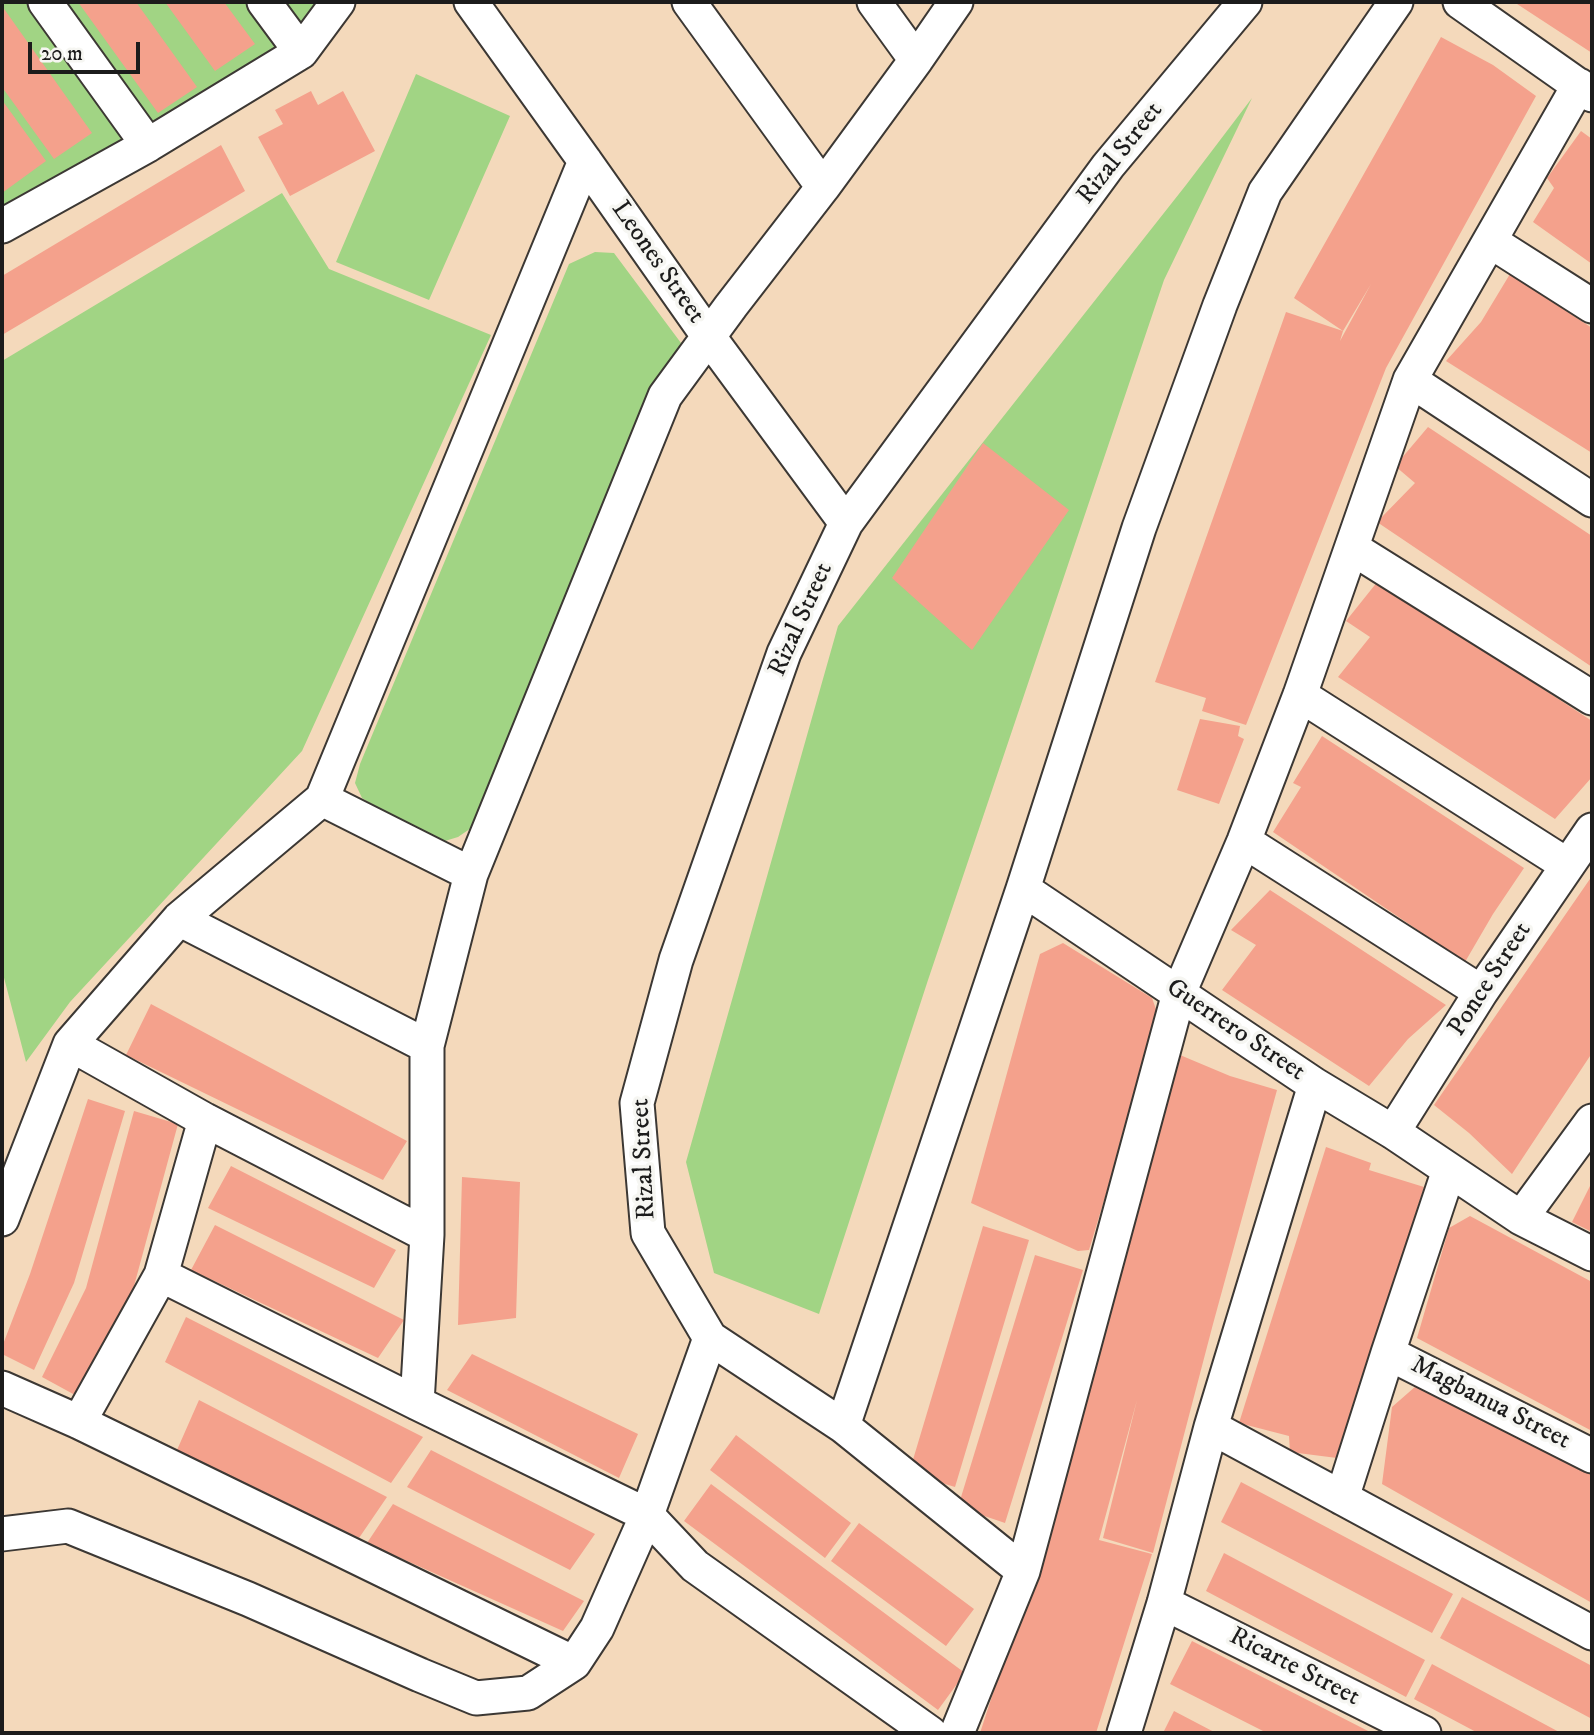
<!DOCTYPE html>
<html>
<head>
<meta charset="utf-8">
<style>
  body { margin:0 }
  #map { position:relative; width:1594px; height:1735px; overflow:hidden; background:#f4d9bb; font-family:"IM FELL DW Pica",serif }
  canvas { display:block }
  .frame { position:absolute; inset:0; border:4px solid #1c1c1c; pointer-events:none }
  .scale { position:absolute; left:28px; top:42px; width:112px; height:32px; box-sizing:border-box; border:4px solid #1c1c1c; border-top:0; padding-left:9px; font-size:21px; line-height:24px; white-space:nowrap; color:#1c1c1c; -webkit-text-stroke:5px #f6f6f2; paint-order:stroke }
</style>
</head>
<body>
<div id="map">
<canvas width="1594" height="1735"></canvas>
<div class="frame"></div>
<div class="scale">20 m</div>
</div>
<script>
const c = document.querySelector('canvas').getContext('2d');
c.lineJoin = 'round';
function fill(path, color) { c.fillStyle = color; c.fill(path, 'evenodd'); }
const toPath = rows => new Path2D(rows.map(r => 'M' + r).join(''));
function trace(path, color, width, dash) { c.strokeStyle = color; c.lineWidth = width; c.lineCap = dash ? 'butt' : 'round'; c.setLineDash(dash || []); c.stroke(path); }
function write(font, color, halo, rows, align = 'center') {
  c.font = font + ' "IM FELL DW Pica",serif'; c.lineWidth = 7; c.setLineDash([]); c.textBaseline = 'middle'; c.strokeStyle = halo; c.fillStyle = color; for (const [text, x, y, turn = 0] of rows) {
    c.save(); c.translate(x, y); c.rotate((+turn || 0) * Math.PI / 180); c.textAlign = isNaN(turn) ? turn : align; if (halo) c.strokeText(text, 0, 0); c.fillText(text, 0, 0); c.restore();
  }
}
const green = toPath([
  [2,2,338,2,301,52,2,226],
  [416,74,510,116,429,300,336,262],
  [1252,98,1164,280,928,980,819,1314,714,1273,686,1162,838,626,1186,185],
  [282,193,329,269,491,335,302,751,70,1002,26,1062,2,970,2,361],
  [595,252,614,253,681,343,613,509,480,822,458,837,435,844,362,798,355,783,360,764,569,264]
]);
const building = toPath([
  [78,2,136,2,197,87,158,113],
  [165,2,224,2,255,44,215,71],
  [1514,2,1592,2,1592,53],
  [2,6,92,133,54,159,2,87],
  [1441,37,1493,65,1536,96,1386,368,1246,725,1202,711,1206,698,1155,682,1286,312,1343,331,1340,341,1371,284,1343,331,1294,298],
  [311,91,318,105,343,91,375,151,290,196,258,137,283,124,275,110],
  [2,100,46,161,2,193],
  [1581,131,1592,139,1592,264,1533,222,1554,188,1547,178],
  [221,145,245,191,2,335,2,276],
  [1510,274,1592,328,1592,453,1446,361,1481,322],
  [1428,427,1592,536,1592,667,1377,522,1415,483,1395,466],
  [983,443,1069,510,972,650,892,578],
  [1378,581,1592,721,1592,777,1555,819,1338,677,1370,637,1346,621],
  [1200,719,1240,726,1238,736,1244,739,1219,804,1177,790],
  [1322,736,1524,868,1493,914,1465,962,1273,832,1301,787,1293,783],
  [1592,876,1592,1053,1512,1174,1469,1133,1434,1105],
  [1270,890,1446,1005,1408,1039,1369,1086,1222,990,1256,945,1231,930],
  [1063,943,1152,998,1157,1012,1157,1025,1089,1250,1078,1251,971,1203,1040,954],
  [151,1004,407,1141,383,1180,126,1055],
  [1180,1055,1230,1076,1277,1090,1213,1324,1153,1553,1103,1538,1137,1400,1099,1540,1152,1554,1096,1733,980,1733,1055,1503],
  [88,1099,125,1111,74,1283,34,1370,2,1354,2,1347,30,1274],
  [134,1111,178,1124,131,1297,75,1395,42,1377,86,1288],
  [1326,1147,1371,1163,1369,1170,1424,1187,1337,1458,1290,1452,1289,1436,1239,1423],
  [231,1166,396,1250,374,1288,208,1208],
  [462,1177,520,1182,516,1318,458,1325],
  [1592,1182,1592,1232,1572,1222],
  [1470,1216,1592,1282,1592,1431,1417,1338,1449,1228],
  [215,1225,404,1320,378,1358,191,1270],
  [983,1226,1029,1240,955,1487,909,1473],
  [1035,1255,1083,1270,1005,1523,958,1507],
  [186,1317,423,1437,391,1483,165,1362],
  [472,1354,638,1434,619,1478,447,1390],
  [1416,1386,1592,1475,1592,1603,1382,1484,1392,1407],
  [199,1400,387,1497,359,1538,177,1450],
  [736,1435,851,1523,825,1558,710,1470],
  [431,1450,595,1534,570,1570,407,1487],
  [1241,1482,1453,1594,1432,1633,1221,1522],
  [711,1484,965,1673,938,1710,684,1521],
  [393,1504,584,1601,563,1631,367,1543],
  [859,1523,974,1609,946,1646,831,1561],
  [1224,1553,1425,1660,1406,1697,1206,1591],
  [1462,1597,1592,1666,1592,1719,1440,1638],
  [1192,1641,1372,1733,1267,1733,1170,1684],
  [1432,1664,1561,1733,1478,1733,1414,1699],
  [1174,1711,1216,1733,1163,1733]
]);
const minor = toPath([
  [45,2,148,145],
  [264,2,301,52],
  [471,2,585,161,709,337,846,523],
  [689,2,823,187],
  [874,2,916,60],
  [1460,2,1592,95],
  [2,226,148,145,301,52,338,2],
  [1490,241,1592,306],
  [1410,380,1592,500],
  [1352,548,1592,698],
  [1300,695,1567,865],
  [322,799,471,874],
  [1244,841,1481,992],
  [1023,889,1315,1085,1393,1132,1521,1218,1592,1254],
  [179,919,427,1046],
  [70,1044,205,1120,427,1235],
  [1393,1132,1481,992,1592,830],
  [1521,1218,1592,1121],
  [2,1219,70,1044,179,919,322,799,585,161],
  [161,1275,417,1403,647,1515,695,1566,930,1733],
  [1388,1353,1592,1456],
  [2,1388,79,1422,574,1663],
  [417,1403,427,1235,427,1046,471,874,665,396,731,306,823,187,916,60,956,2],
  [79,1422,161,1275,205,1120],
  [843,1426,1023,889,1139,528,1220,305,1265,192,1396,2],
  [1211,1427,1592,1633],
  [1342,1498,1388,1353,1449,1170],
  [2,1534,68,1526,248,1599,420,1675,476,1698,528,1693,574,1663,597,1628,647,1515,710,1338],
  [1023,1571,843,1426,710,1338,648,1233,637,1103,676,960,784,653,846,523,1108,166,1245,2],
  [1164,1603,1424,1733],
  [957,1733,1023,1571,1179,993,1244,841,1300,695,1410,380,1579,85],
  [1124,1733,1164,1603,1211,1427,1315,1085]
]);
const streetNames = [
  ["Rizal Street",1121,154,-52],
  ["Leones Street",657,263,55],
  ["Rizal Street",802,620,-66],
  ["Ponce Street",1491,980,-57],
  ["Guerrero Street",1235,1031,34],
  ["Rizal Street",645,1159,-93],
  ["Magbanua Street",1490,1404,27],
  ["Ricarte Street",1294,1668,27]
];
fill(green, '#a1d484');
fill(building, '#f4a18c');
trace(minor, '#3c3834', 37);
trace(minor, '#fff', 33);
write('26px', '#1c1c1c', '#f6f6f2', streetNames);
</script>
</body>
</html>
